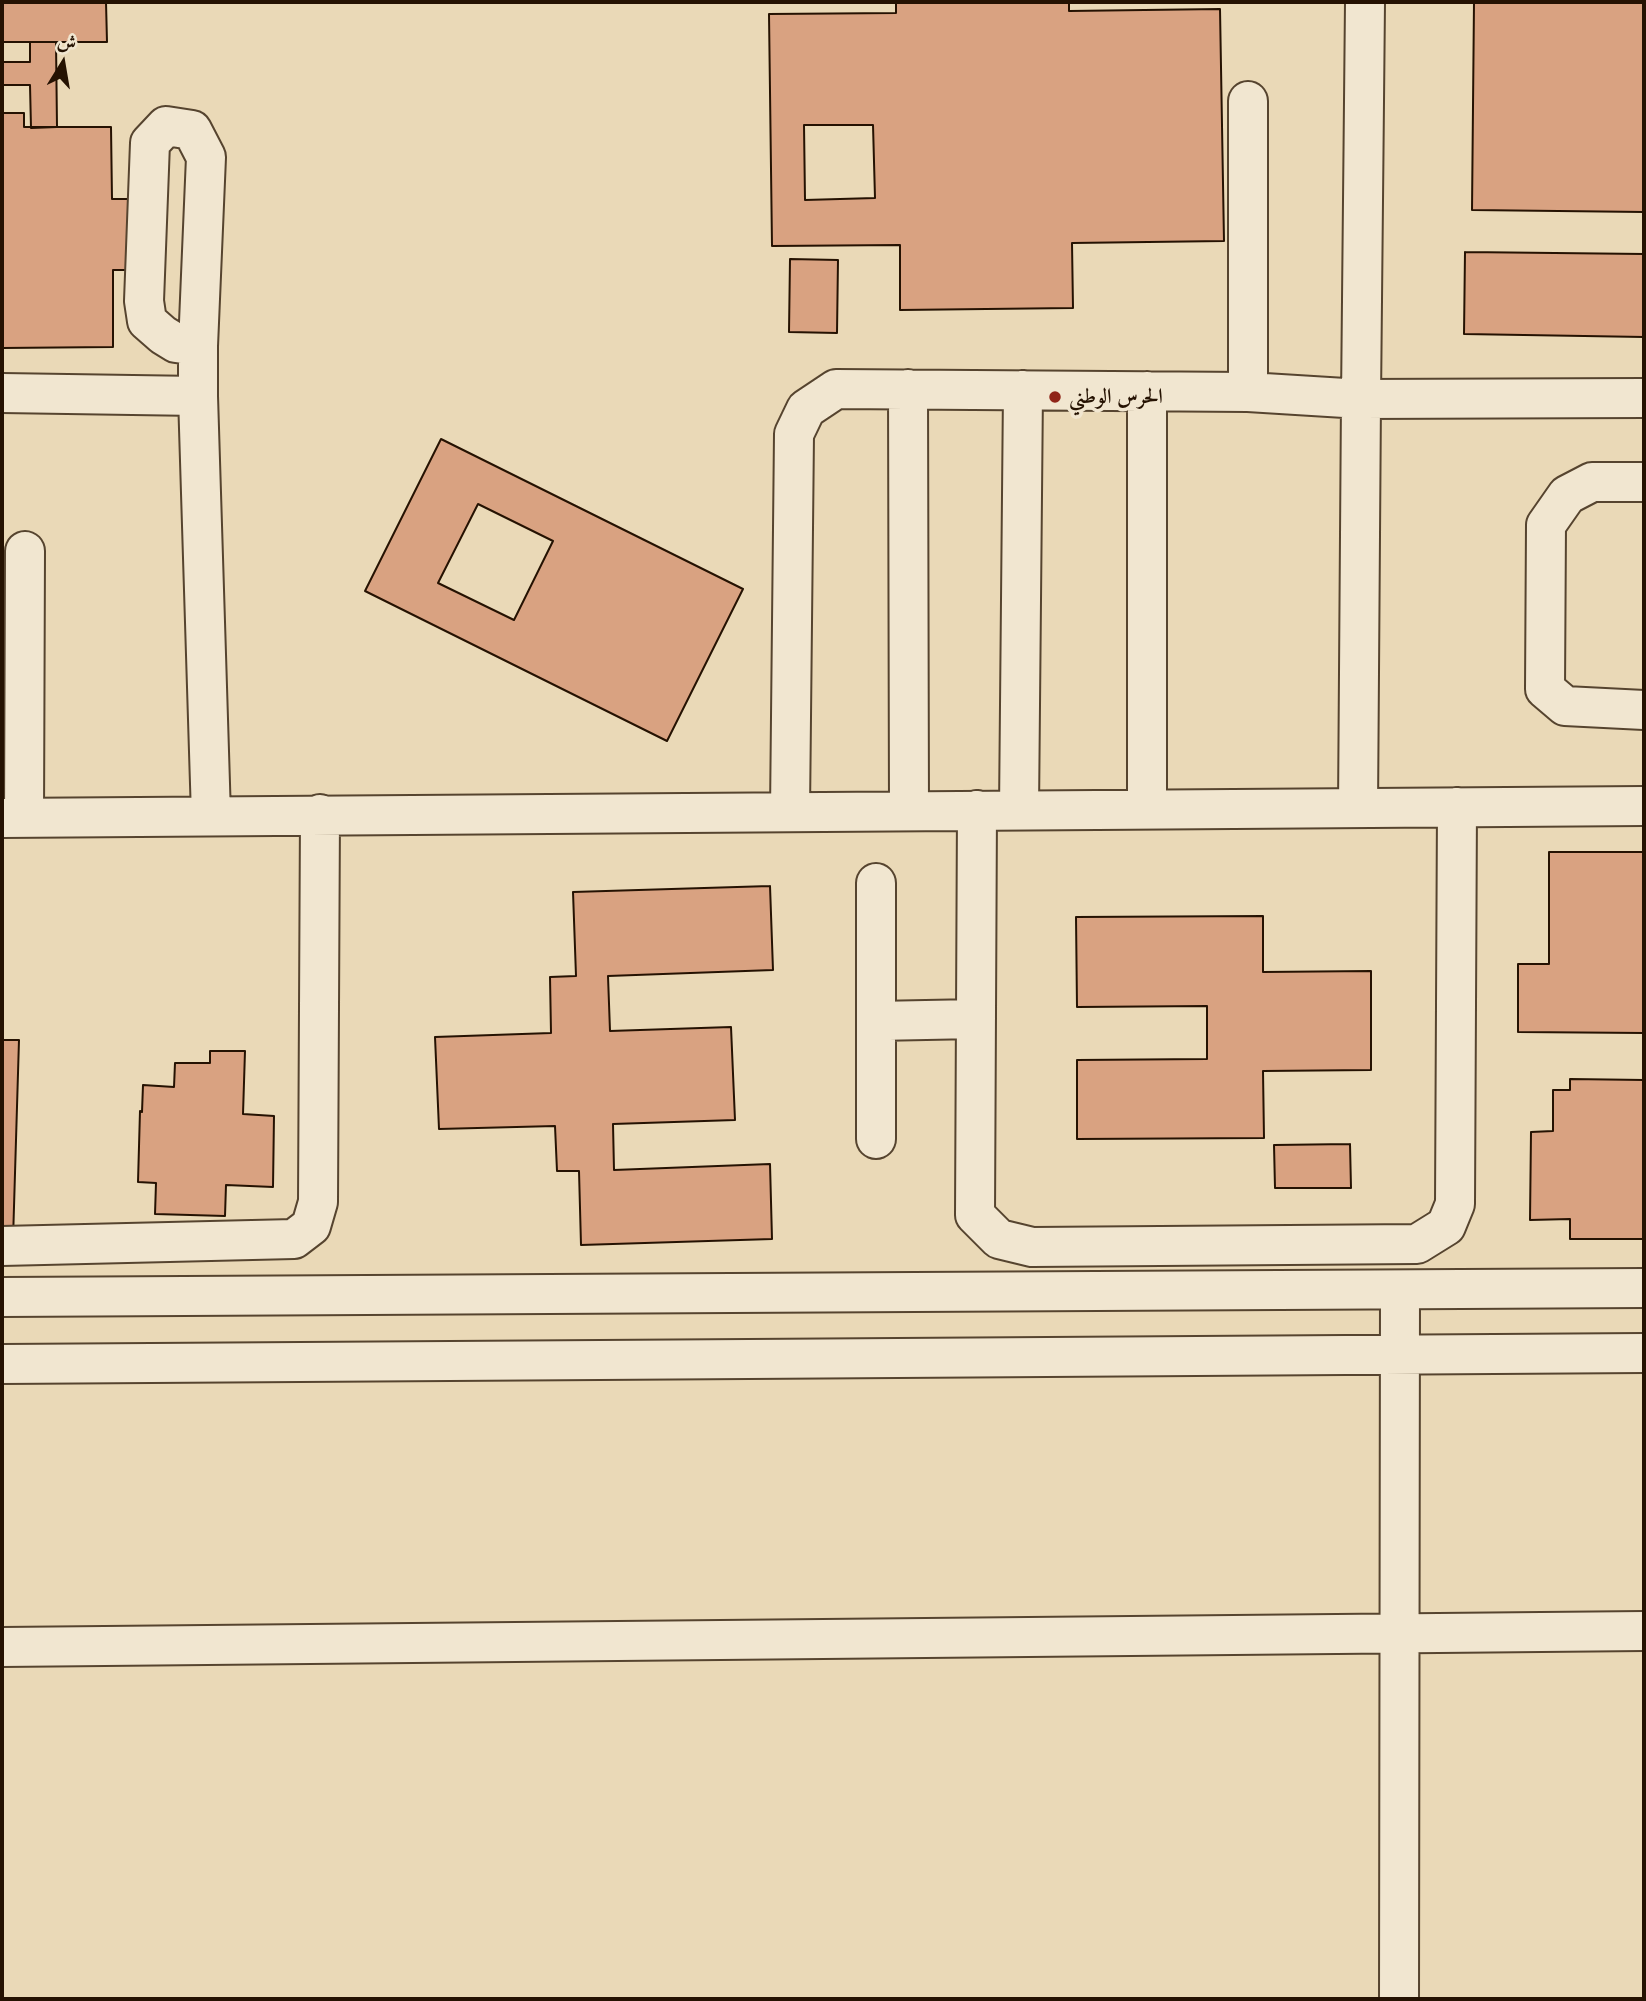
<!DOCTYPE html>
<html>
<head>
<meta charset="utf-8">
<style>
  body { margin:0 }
  #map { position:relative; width:1646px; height:2001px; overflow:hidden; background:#ead9b7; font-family:"Libre Caslon Text",Amiri,serif }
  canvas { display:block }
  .frame { position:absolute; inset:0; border:4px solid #251202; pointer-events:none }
  .north { position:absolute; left:28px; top:28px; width:70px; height:70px; -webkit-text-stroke:5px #f1e6d0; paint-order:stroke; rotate:11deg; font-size:19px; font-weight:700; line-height:28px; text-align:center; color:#251202 }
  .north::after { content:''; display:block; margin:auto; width:24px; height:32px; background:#251202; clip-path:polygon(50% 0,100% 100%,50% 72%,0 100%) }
</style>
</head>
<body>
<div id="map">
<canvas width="1646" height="2001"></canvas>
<div class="frame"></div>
<div class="north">ش</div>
</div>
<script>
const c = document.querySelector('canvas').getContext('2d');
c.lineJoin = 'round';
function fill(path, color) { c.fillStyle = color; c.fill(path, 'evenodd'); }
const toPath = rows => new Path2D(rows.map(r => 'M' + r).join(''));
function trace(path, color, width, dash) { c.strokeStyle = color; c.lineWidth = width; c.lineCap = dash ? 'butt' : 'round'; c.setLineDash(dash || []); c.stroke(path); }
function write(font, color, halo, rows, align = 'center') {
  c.font = font + ' "Libre Caslon Text",Amiri,serif'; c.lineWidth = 7; c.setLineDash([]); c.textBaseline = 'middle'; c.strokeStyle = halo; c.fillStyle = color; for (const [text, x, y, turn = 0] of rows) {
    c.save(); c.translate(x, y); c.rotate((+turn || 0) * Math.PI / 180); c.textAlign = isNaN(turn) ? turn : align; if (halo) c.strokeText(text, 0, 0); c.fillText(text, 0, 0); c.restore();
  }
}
const building = toPath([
  [2,2,106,2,107,42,2,42,2,2],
  [896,2,1069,2,1069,11,1220,9,1224,241,1072,243,1073,308,900,310,900,245,772,246,769,14,896,13,896,2],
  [804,125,873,125,875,198,805,200,804,125],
  [1474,2,1644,2,1644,212,1472,210,1474,2],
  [30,42,56,42,57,127,31,128,30,85,2,85,2,62,30,62,30,42],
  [2,113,24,113,24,127,111,127,112,199,140,199,140,270,113,270,113,347,2,348,2,113],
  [1465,252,1644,254,1644,337,1464,334,1465,252],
  [790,259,838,260,837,333,789,332,790,259],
  [441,439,743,589,667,741,365,591,441,439],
  [478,504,553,541,514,620,438,583,478,504],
  [1549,852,1644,852,1644,1033,1518,1032,1518,964,1549,964,1549,852],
  [770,886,773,970,608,976,610,1031,731,1027,735,1120,613,1124,614,1170,770,1164,772,1239,581,1245,579,1171,557,1171,555,1126,439,1129,435,1037,551,1033,550,977,576,976,573,892,770,886],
  [1263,916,1263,972,1371,971,1371,1070,1263,1071,1264,1138,1077,1139,1077,1060,1207,1059,1207,1006,1077,1007,1076,917,1263,916],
  [2,1040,19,1040,13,1240,2,1240,2,1040],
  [210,1051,245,1051,243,1114,274,1116,273,1187,226,1185,225,1216,155,1214,156,1183,138,1182,140,1111,142,1112,143,1085,174,1087,175,1063,210,1063,210,1051],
  [1570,1079,1644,1080,1644,1239,1570,1239,1570,1219,1530,1220,1531,1132,1553,1131,1553,1090,1570,1090,1570,1079],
  [1350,1144,1351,1188,1275,1188,1274,1145,1350,1144]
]);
const minor = toPath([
  [198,346,176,343,163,335,147,321,144,301,150,143,166,126,192,130,206,157,198,346,198,396],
  [908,389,909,811],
  [1147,391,1147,809],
  [1248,392,1248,101],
  [2,393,198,396,211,816],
  [1644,482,1592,482,1567,495,1546,525,1545,689,1565,706,1644,710],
  [1358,808,1361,399,1644,398],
  [977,810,975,1215,999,1239,1032,1247,1417,1244,1446,1226,1455,1204,1457,807],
  [1019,810,1023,390],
  [790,811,794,434,806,409,836,389,1248,392,1361,399,1365,2],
  [2,818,1644,806],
  [24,818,25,551],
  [876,1021,976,1019],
  [876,1139,876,883],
  [2,1246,294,1239,311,1226,318,1202,320,814],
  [2,1297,1644,1288],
  [2,1364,1644,1353],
  [2,1647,1644,1631],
  [1399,1999,1400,1290]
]);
const markers = [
  [1055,397,7,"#8f2418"]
];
const poiNames = [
  ["الحرس الوطني",1069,397]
];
fill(building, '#d9a281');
trace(building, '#251202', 2);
trace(minor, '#56442f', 42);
trace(minor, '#f1e6d0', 38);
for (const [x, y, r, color] of markers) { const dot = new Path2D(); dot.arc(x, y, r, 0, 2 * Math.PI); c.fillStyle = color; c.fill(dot); trace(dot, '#f1e6d0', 2.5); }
write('bold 21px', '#251202', '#f1e6d0', poiNames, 'left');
</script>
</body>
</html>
